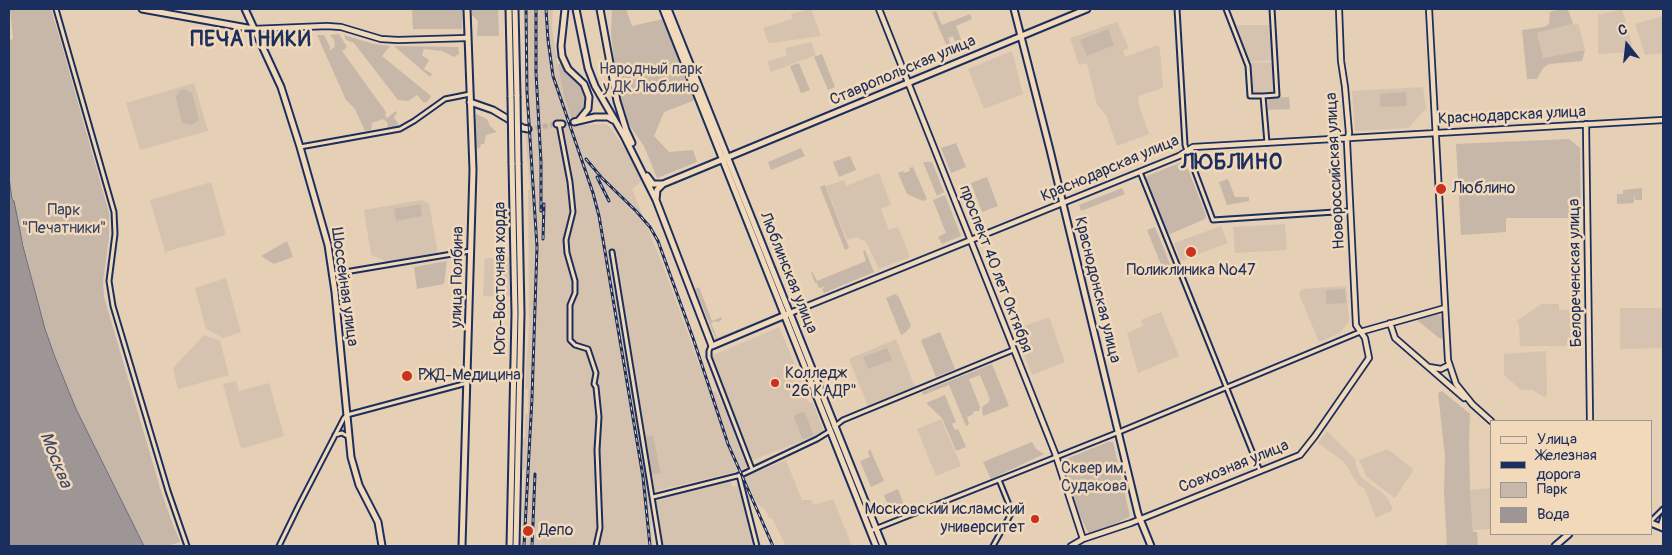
<!DOCTYPE html>
<html>
<head>
<meta charset="utf-8">
<style>
  body { margin:0 }
  #map { position:relative; width:1672px; height:555px; overflow:hidden; background:#e5cfb5; font-family:Pangolin,sans-serif }
  canvas { display:block }
  .frame { position:absolute; inset:0; border:10px solid #1b2f5e; pointer-events:none }
  .legend { position:absolute; left:1490px; top:420px; width:162px; height:115px; box-sizing:border-box; background:#f2d9ba; border:1px solid #9c9595; margin:0; padding:6px 9px; list-style:none; font-size:15px; color:#1b2f5e }
  .legend li { display:flex; align-items:center; gap:10px; height:25px }
  .legend b { width:25px; border:1px solid #9c9595 }
  .north { position:absolute; left:1602px; top:20px; width:50px; height:50px; -webkit-text-stroke:4px #f2d9ba; paint-order:stroke; rotate:344deg; font-size:14px; font-weight:700; line-height:20px; text-align:center; color:#1b2f5e }
  .north::after { content:''; display:block; margin:auto; width:18px; height:22px; background:#1b2f5e; clip-path:polygon(50% 0,100% 100%,50% 72%,0 100%) }
</style>
</head>
<body>
<div id="map">
<canvas width="1672" height="555"></canvas>
<div class="frame"></div>
<ul class="legend">
<li><b style="height:6px;background:#f2d9ba"></b>Улица</li>
<li><b style="height:6px;background:#1b2f5e"></b>Железная дорога</li>
<li><b style="height:14px;background:#c7b7a8"></b>Парк</li>
<li><b style="height:14px;background:#9e9595"></b>Вода</li>
</ul>
<div class="north">С</div>
</div>
<script>
const c = document.querySelector('canvas').getContext('2d');
c.lineJoin = 'round';
function fill(path, color) { c.fillStyle = color; c.fill(path, 'evenodd'); }
const toPath = rows => new Path2D(rows.map(r => 'M' + r).join(''));
function trace(path, color, width, dash) { c.strokeStyle = color; c.lineWidth = width; c.lineCap = dash ? 'butt' : 'round'; c.setLineDash(dash || []); c.stroke(path); }
function write(font, color, halo, rows, align = 'center') {
  c.font = font + ' Pangolin,sans-serif'; c.lineWidth = 5; c.setLineDash([]); c.textBaseline = 'middle'; c.strokeStyle = halo; c.fillStyle = color; for (const [text, x, y, turn = 0] of rows) {
    c.save(); c.translate(x, y); c.rotate((+turn || 0) * Math.PI / 180); c.textAlign = isNaN(turn) ? turn : align; if (halo) c.strokeText(text, 0, 0); c.fillText(text, 0, 0); c.restore();
  }
}
const built = toPath([
  [525,9,553,9,552,28,556,54,564,96,574,127,584,125,606,124,610,127,635,164,642,181,632,189,666,274,710,394,716,391,737,434,748,467,734,472,655,491,621,288,613,250,609,250,642,458,647,480,653,546,521,546,525,469,523,469,524,450,523,450,523,438,525,438,525,414,528,414,528,389,525,389,529,324,528,190,530,190,525,134,528,135,525,90],
  [811,9,821,36,772,43,768,42,763,28,792,19,791,14],
  [1622,9,1634,52,1598,54,1598,15],
  [1663,16,1663,53,1645,55,1635,24],
  [1117,22,1129,48,1123,51,1125,57,1158,45,1160,50,1163,88,1138,96,1139,105,1149,134,1117,146,1106,115,1097,105,1087,63,1079,65,1070,38],
  [1578,23,1585,50,1543,59,1537,33],
  [1236,25,1270,25,1273,60,1249,62],
  [811,42,816,55,771,72,767,62,787,55,785,48],
  [1012,51,1023,94,984,109,968,69],
  [1273,62,1274,91,1272,92,1251,94,1249,63],
  [194,83,208,131,140,150,126,103],
  [1423,87,1426,109,1408,128,1355,131,1352,91],
  [879,173,891,205,881,209,889,230,898,227,910,257,879,269,866,242,856,237,847,240,826,186,844,180,846,186],
  [211,182,226,235,165,252,150,200],
  [421,200,429,203,438,254,388,262,371,255,364,210],
  [1285,224,1287,250,1235,253,1233,227],
  [1221,226,1228,243,1181,261,1174,243],
  [485,258,511,258,510,297,483,296],
  [226,278,241,332,223,338,206,329,195,288],
  [1346,286,1349,321,1340,333,1319,342,1299,294,1302,289],
  [1542,304,1559,304,1559,310,1570,310,1570,314,1576,315,1576,346,1520,346,1519,324,1516,321],
  [1620,308,1663,308,1663,348,1620,349],
  [1161,312,1179,356,1138,373,1127,333,1143,326,1141,320],
  [1049,317,1065,362,1032,375,1014,330],
  [779,327,802,381,800,382,806,393,805,394,809,403,813,403,824,432,753,460,725,397,711,356],
  [204,335,220,341,229,375,178,389,173,368],
  [896,339,915,387,868,406,849,359],
  [1546,351,1547,396,1544,397,1533,390,1521,390,1504,375,1504,354],
  [236,381,239,391,269,383,284,436,241,449,223,384],
  [941,419,961,466,936,476,917,429],
  [1327,431,1356,460,1355,461,1360,476,1387,497,1393,510,1376,518,1364,488,1358,485,1344,462,1318,443],
  [1387,449,1412,468,1413,471,1395,498,1367,477,1359,460],
  [786,460,802,500,811,500,814,505,833,499,852,546,786,546,772,518,769,518,765,509,758,505,744,477],
  [729,481,733,487,738,485,742,494,754,546,662,546,656,501],
  [1491,488,1491,529,1473,530,1470,490]
]);
const green = toPath([
  [10,9,51,9,60,39,109,213,109,237,103,281,104,297,161,491,173,525,180,541,180,542,168,546,144,546,76,409,45,329,12,199,9,177,9,40,13,39],
  [412,9,463,9,462,29,413,29],
  [472,9,498,9,499,36,477,36,478,21,472,15],
  [612,9,626,9,632,26,663,19,695,100,664,112,654,136,669,152,693,150,697,162,657,178,644,146,625,119,617,82,611,34],
  [1561,9,1568,9,1573,24,1537,33,1543,58,1585,50,1582,61,1549,64,1543,68,1537,79,1527,79,1522,30,1544,27,1549,24,1550,12],
  [936,11,942,25,970,14,972,19,956,26,963,44,957,47,953,36,948,38,953,49,949,51,932,12],
  [1108,29,1114,45,1087,56,1080,40],
  [339,34,347,47,342,51,386,112,385,116,387,118,396,111,397,113,394,117,400,127,388,129,387,122,383,119,372,123,371,130,365,131,355,109,346,100,317,35,324,35,330,47,329,50,335,47,334,40,330,35],
  [344,35,374,44,390,46,382,56,431,96,428,101,424,103,417,95,408,101,398,100,354,43,346,40],
  [394,46,458,47,459,54,454,57,442,51,424,49,422,55,429,60,424,69,432,74,430,77],
  [822,54,835,87,828,90,814,57],
  [561,63,566,70,581,85,587,98,585,109,579,117,572,120,564,96,558,65],
  [799,63,810,90,801,93,790,66],
  [184,89,192,93,199,120,192,125,182,123,176,97,180,90],
  [1406,92,1407,106,1380,107,1380,94],
  [1289,97,1290,109,1268,110,1267,98],
  [476,114,487,119,490,126,497,132,486,135,484,144,481,144,480,148,475,149,473,142],
  [1569,139,1580,148,1581,218,1506,218,1506,232,1461,235,1456,144],
  [956,143,966,167,951,173,941,148],
  [801,148,805,156,771,170,768,162],
  [850,156,856,170,839,177,833,162],
  [923,162,932,162,944,192,937,196],
  [1182,162,1186,164,1206,215,1205,219,1170,234,1167,232,1146,180,1147,176],
  [913,167,927,199,923,201,907,194,898,173,903,171,904,173,910,171,909,168],
  [987,177,998,206,982,212,971,183],
  [1228,179,1235,197,1249,197,1249,201,1227,205,1219,182],
  [825,185,849,248,845,250,820,187],
  [1122,188,1125,194,1081,211,1079,205],
  [1642,188,1642,200,1635,200,1634,192,1634,203,1617,204,1617,194,1623,194,1623,190],
  [945,195,961,236,942,244,938,237,946,233,933,200],
  [420,204,422,216,396,221,394,209],
  [1155,227,1174,274,1166,277,1147,230],
  [287,241,293,257,274,264,261,256],
  [865,250,874,272,824,293,822,289,824,288,824,287,819,288,817,283,815,283,811,272,812,271,817,281,866,261,863,251],
  [447,261,444,284,417,289,414,267],
  [699,287,712,321,722,317,722,319,719,322,715,321,711,323,717,338,747,326,748,328,717,341,695,289],
  [1345,289,1346,303,1326,304,1326,290],
  [895,294,899,297,911,326,906,332,901,335,886,298],
  [1436,313,1439,314,1442,319,1443,338,1442,339,1439,338,1417,320],
  [940,332,955,369,936,377,921,340],
  [887,348,892,360,868,369,863,357],
  [992,364,1009,406,983,416,982,407,988,403,990,399,980,375,969,379,980,407,979,411,974,411,972,415,967,417,969,424,966,426,949,385,923,395,922,392],
  [1442,391,1470,414,1469,442,1470,490,1473,532,1477,532,1478,546,1447,546,1444,494,1445,456,1438,393],
  [945,395,956,422,952,424,955,430,958,429,966,447,956,451,942,418,926,403],
  [803,412,805,413,813,433,813,435,805,439,802,438,794,417,795,415],
  [653,435,660,470,662,473,651,475,644,437],
  [1032,442,1036,449,1044,454,991,479,983,462],
  [1108,442,1113,442,1130,516,1129,517,1092,535,1088,532,1076,508,1061,461],
  [870,449,884,481,871,487,860,461,870,457,868,452],
  [898,489,904,505,890,511,884,495]
]);
const water = toPath([
  [9,177,12,199,14,201,23,246,45,329,55,357,76,409,144,546,9,546,9,177]
]);
const secondaryTunnel = toPath([
  [562,124,574,122],
  [528,129,557,124]
]);
const minor = toPath([
  [56,9,114,212,115,234,109,281,113,306,168,491,187,546],
  [1177,9,1185,145,1213,220,1350,211],
  [1226,9,1248,66,1250,96,1263,96],
  [559,124,570,182,573,212,566,240,567,253,575,281,575,293,570,305,570,340,575,345,588,349,596,373,594,384,596,387,599,417,597,450,600,528,596,546],
  [1267,143,1263,96,1277,95,1272,9],
  [300,147,400,129,414,121,445,99,470,94],
  [1140,172,1260,471],
  [612,252,660,546],
  [333,274,470,251],
  [711,346,709,351,709,357,752,469],
  [834,427,843,420,1013,350],
  [335,435,342,433,349,437],
  [739,475,757,546],
  [653,497,741,475,817,439,830,431],
  [1651,521,1663,509],
  [1660,526,1663,517],
  [870,531,1119,432,1360,332],
  [279,546,299,505,344,418,347,415,467,383],
  [993,546,1012,512,999,480]
]);
const tertiary = toPath([
  [879,9,1055,453,1083,539],
  [1429,9,1448,360,1456,384,1473,405],
  [253,29,327,26,341,27,381,39,398,40,467,38],
  [1586,124,1590,421],
  [790,313,1179,156,1193,147,1663,120],
  [1390,323,1395,338,1464,398],
  [1360,332,1445,308],
  [1429,367,1441,369,1449,365],
  [1472,404,1491,421],
  [1071,546,1083,539,1131,523,1300,455,1315,436,1369,358,1365,338,1356,325,1347,142,1349,133,1345,87,1341,61,1339,9]
]);
const secondary = toPath([
  [142,9,253,29],
  [245,9,281,87,300,147,328,245,335,292,351,457,359,485,378,522,382,546],
  [565,9,561,46,562,56,568,69,584,84,589,97,588,109,579,120],
  [576,9,588,68,595,86,624,136,656,200,712,346,788,314],
  [600,9,617,101,626,130,632,143],
  [1014,9,1050,150,1138,514,1151,546],
  [470,102,493,110,523,128,528,129],
  [574,122,595,117,608,117,613,120],
  [557,124,562,124],
  [647,176,653,184,662,184],
  [656,200,657,190,663,184,1087,9],
  [1651,523,1663,528],
  [462,546,473,170,467,9],
  [1555,546,1569,534]
]);
const primary = toPath([
  [509,9,511,97],
  [515,9,517,96],
  [663,9,876,546],
  [668,9,883,546],
  [510,546,515,314,512,163],
  [516,546,521,313,518,163]
]);
const rail = toPath([
  [536,9,536,73,541,162,541,211],
  [546,9,548,40,553,76,593,193,599,216,643,477,650,546],
  [586,159,601,177,636,211,650,227,658,241,693,338,728,444,773,546],
  [597,177,609,201],
  [543,239,544,204],
  [524,546,532,398,537,247,527,92,526,9],
  [532,546,535,474]
]);
const primaryBridge = toPath([
  [517,96,518,163],
  [511,97,512,163]
]);
const markers = [
  [1441,189,6,"#c8321e"],
  [1191,252,6,"#c8321e"],
  [407,376,6,"#c8321e"],
  [775,383,5,"#c8321e"],
  [1035,519,5,"#c8321e"],
  [528,531,6,"#c8321e"]
];
const parkNames = [
  ["Народный парк",651,70],
  ["у ДК Люблино",651,88],
  ["Парк",64,211],
  ["\"Печатники\"",64,229],
  ["Сквер им.",1094,469],
  ["Судакова",1094,487]
];
const streetNames = [
  ["Ставропольская улица",903,71,-23],
  ["Краснодарская улица",1512,116,-3],
  ["Краснодарская улица",1110,169,-23],
  ["Новороссийская улица",1336,171,-93],
  ["проспект 40 лет Октября",995,269,69],
  ["Люблинская улица",788,273,68],
  ["Белореченская улица",1576,273,-91],
  ["улица Полбина",458,277,-89],
  ["Юго-Восточная хорда",501,278,-90],
  ["Шоссейная улица",344,287,82],
  ["Краснодонская улица",1097,290,76],
  ["Совхозная улица",1234,467,-22]
];
const poiNames = [
  ["Люблино",1452,189],
  ["Поликлиника №47",1191,271,"center"],
  ["Колледж",785,374],
  ["\"26 КАДР\"",785,392],
  ["РЖД-Медицина",418,376],
  ["Московский исламский",1025,510,"right"],
  ["университет",1025,528,"right"],
  ["Депо",539,531]
];
const waterNames = [
  ["Москва",55,460,68]
];
const districtNames = [
  ["ПЕЧАТНИКИ",251,41],
  ["ЛЮБЛИНО",1232,164]
];
fill(built, '#d6c3af');
fill(green, '#c7b7a8');
fill(water, '#9e9595');
trace(water, '#6a6c7f', 1);
trace(secondaryTunnel, '#bdafa4', 5, [5, 2.5]);
trace(minor, '#1b2f5e', 7);
trace(tertiary, '#1b2f5e', 8);
trace(secondary, '#1b2f5e', 9);
trace(primary, '#1b2f5e', 9);
trace(minor, '#f2d9ba', 3);
trace(tertiary, '#f2d9ba', 4.5);
trace(secondary, '#f2d9ba', 5);
trace(primary, '#f2d9ba', 5);
trace(rail, '#1b2f5e', 3);
trace(rail, '#f2d9ba', 1, [4]);
trace(primaryBridge, '#1b2f5e', 9, []);
trace(primaryBridge, '#f2d9ba', 5);
for (const [x, y, r, color] of markers) { const dot = new Path2D(); dot.arc(x, y, r, 0, 2 * Math.PI); c.fillStyle = color; c.fill(dot); trace(dot, '#f2d9ba', 2); }
write('16px', '#354369', '#f2d9ba', parkNames);
write('16px', '#1b2f5e', '#f2d9ba', streetNames);
write('16px', '#1b2f5e', '#f2d9ba', poiNames, 'left');
write('italic 18px', '#3c486c', '#f2d9ba', waterNames);
c.letterSpacing = '1px';
write('bold 21px', '#1b2f5e', '#f2d9ba', districtNames);
c.letterSpacing = '0px';
</script>
</body>
</html>
